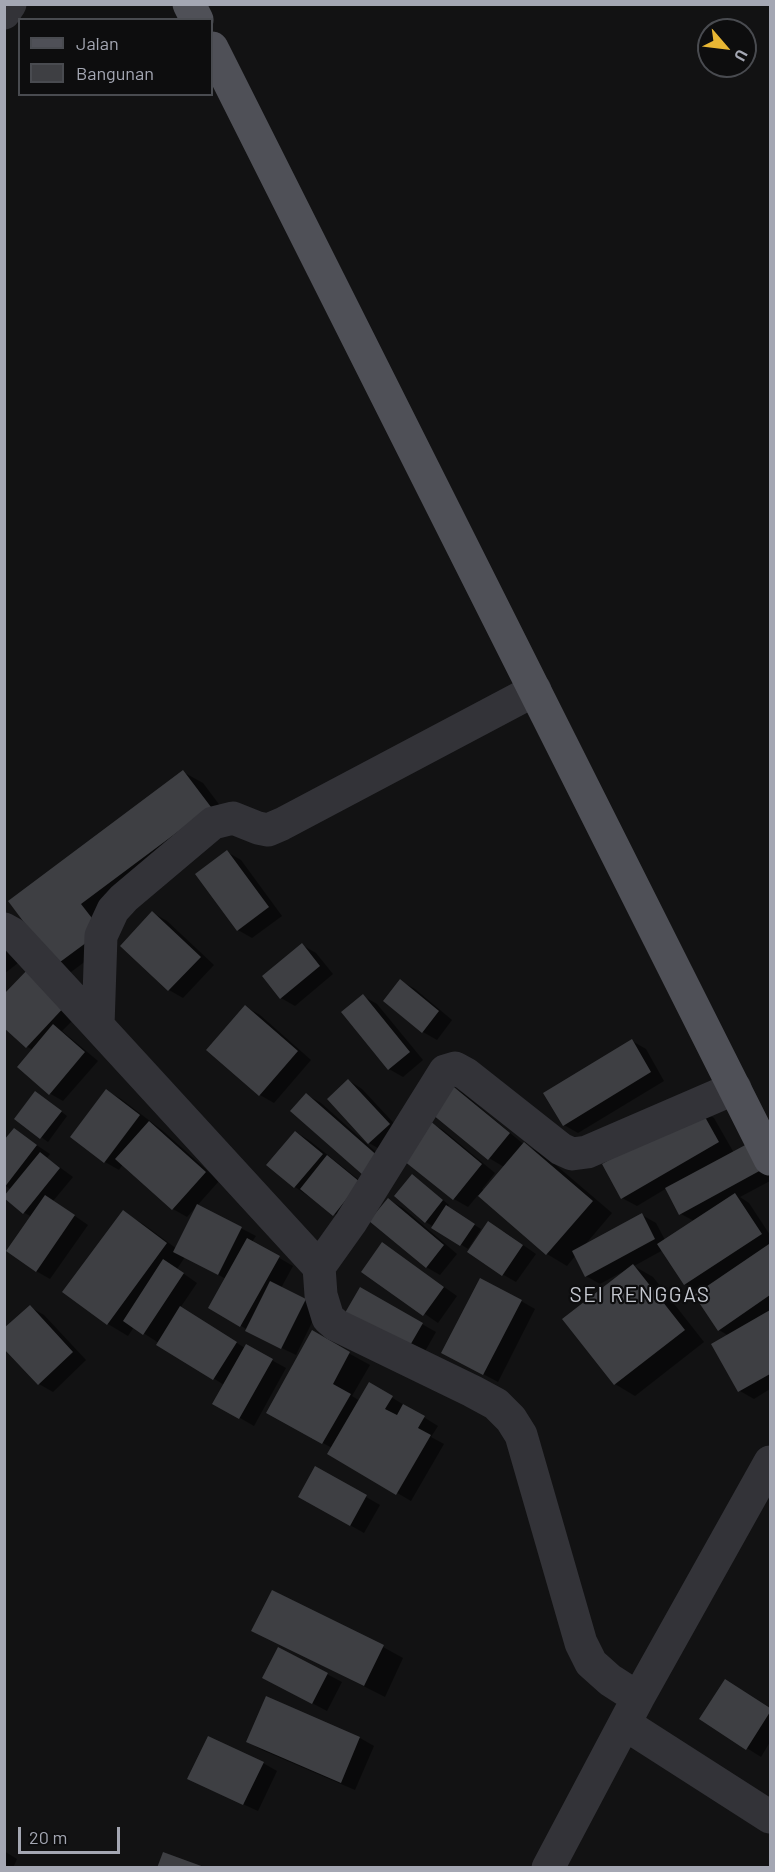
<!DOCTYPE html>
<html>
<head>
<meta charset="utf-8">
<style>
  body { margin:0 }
  #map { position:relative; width:775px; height:1872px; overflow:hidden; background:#121213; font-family:Barlow,sans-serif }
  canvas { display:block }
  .frame { position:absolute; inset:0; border:6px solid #a4a7b3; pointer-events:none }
  .legend { position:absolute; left:18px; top:18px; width:195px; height:78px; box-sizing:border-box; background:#0d0d0e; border:2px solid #494b50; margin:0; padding:8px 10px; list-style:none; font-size:18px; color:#a4a7b3 }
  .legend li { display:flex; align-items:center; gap:12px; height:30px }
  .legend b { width:30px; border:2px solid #494b50 }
  .north { position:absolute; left:697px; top:18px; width:60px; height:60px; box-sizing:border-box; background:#0d0d0e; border:2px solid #494b50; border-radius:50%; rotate:118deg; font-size:16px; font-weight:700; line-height:24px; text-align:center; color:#a4a7b3 }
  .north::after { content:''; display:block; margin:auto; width:21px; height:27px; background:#e8b634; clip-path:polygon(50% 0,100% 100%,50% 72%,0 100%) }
  .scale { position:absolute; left:18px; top:1827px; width:102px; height:27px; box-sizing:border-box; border:3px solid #a4a7b3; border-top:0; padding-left:8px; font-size:18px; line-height:21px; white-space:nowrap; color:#a4a7b3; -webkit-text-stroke:4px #0d0d0e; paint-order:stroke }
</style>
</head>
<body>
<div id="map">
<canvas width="775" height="1872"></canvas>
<div class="frame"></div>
<ul class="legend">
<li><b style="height:8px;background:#4f5057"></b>Jalan</li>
<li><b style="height:16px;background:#3e3f43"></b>Bangunan</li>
</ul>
<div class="north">U</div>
<div class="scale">20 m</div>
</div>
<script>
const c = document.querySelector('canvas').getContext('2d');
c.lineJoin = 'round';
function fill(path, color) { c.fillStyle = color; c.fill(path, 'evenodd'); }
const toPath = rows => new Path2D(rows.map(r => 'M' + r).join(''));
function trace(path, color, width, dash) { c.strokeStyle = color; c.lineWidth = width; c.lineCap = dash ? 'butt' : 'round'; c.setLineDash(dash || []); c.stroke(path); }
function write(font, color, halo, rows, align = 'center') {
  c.font = font + ' Barlow,sans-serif'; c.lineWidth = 4.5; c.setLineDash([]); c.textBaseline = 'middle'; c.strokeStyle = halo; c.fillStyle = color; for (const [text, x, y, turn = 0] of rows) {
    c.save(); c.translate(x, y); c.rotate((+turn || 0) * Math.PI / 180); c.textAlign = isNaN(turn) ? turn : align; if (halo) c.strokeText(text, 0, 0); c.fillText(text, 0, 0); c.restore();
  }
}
const shadow = toPath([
  [183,772,203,783,230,819,112,908,115,939,71,972,57,964,11,902],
  [227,852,241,860,282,916,252,938,238,930],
  [153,913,167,921,214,965,183,998,169,990,122,946],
  [4,945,18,963,4,974],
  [302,945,316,953,333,974,295,1006,281,998],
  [401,981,415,989,452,1020,437,1040,423,1032],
  [4,996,81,1012,62,1031,98,1061,63,1101,49,1093,33,1050,26,1046],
  [363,996,377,1004,423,1060,403,1077,389,1069,343,1013],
  [246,1007,260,1015,311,1060,274,1103,260,1095,208,1050],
  [632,1041,646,1049,664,1081,578,1133,564,1125],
  [348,1080,362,1089,403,1133,383,1151,369,1143,329,1099],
  [449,1085,463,1093,522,1143,544,1155,612,1213,584,1246,642,1215,656,1223,665,1240,694,1221,681,1214,667,1188,637,1206,622,1198,700,1110,714,1118,734,1153,770,1166,770,1181,740,1197,749,1203,770,1235,770,1389,754,1399,740,1391,729,1336,719,1330,700,1292,685,1284,663,1250,634,1266,653,1277,704,1342,635,1396,615,1384,622,1272,600,1284,586,1276,576,1255,567,1266,547,1254,478,1195,468,1207,454,1199,401,1156,429,1122,443,1130,495,1173,482,1189,485,1191,504,1167,489,1158],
  [107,1091,121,1099,163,1131,219,1181,187,1217,173,1209,123,1164,119,1170,105,1162],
  [307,1095,321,1103,393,1167,379,1182],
  [42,1097,67,1116,48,1142,16,1119],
  [14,1130,50,1154,47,1158,73,1177,53,1201,88,1225,50,1279,36,1271,32,1217,23,1212,12,1190,4,1185],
  [296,1132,310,1141,373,1191,348,1223,295,1187],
  [419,1180,449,1205,447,1208,481,1229,468,1249,426,1222],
  [389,1200,403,1208,457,1254,440,1275,426,1267],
  [198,1206,256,1236,252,1242,293,1266,281,1288,319,1308,296,1355,261,1338,210,1307,226,1279,185,1257,177,1269,197,1283,180,1308,245,1348,246,1346,286,1368,254,1426,214,1403,224,1385,134,1327,128,1336,108,1324,123,1212,143,1224,177,1249],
  [503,1231,536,1254,516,1282,502,1274],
  [383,1244,457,1296,438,1323,363,1271],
  [360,1289,436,1332,420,1360],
  [521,1301,535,1309,498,1382,457,1360],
  [30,1307,44,1315,86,1360,53,1392,39,1384],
  [312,1333,370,1365,352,1396,360,1401,370,1384,438,1426,431,1437,444,1444,411,1501,329,1453,332,1448,268,1413],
  [316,1468,380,1505,364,1533,300,1497],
  [253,1630,383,1647,403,1658,385,1697],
  [279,1649,342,1682,327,1711,278,1685],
  [740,1689,770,1709,770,1742,761,1757,701,1719],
  [267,1698,360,1738,374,1746,355,1790,262,1750,248,1742],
  [263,1763,277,1771,258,1811,203,1786],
  [4,1851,17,1859,13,1868,4,1868]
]);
const building = toPath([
  [183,770,211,807,81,904,102,931,56,965,8,901],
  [227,850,269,907,237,931,195,874],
  [152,911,201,957,168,991,120,946],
  [302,943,320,966,280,999,262,976],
  [30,967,68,1003,26,1048,4,1028,4,994],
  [400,979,439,1011,422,1033,383,1001],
  [363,994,410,1052,388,1070,341,1012],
  [245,1005,298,1051,259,1096,206,1050],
  [53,1024,85,1052,49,1095,17,1067],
  [632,1039,651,1072,563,1126,543,1093],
  [348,1079,390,1124,368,1144,327,1099],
  [449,1083,510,1133,488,1160,427,1110],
  [106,1089,140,1115,104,1163,70,1137],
  [35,1091,62,1111,40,1139,14,1119],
  [306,1093,380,1158,364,1176,290,1111],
  [700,1108,719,1142,621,1199,602,1164],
  [429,1120,482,1164,453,1200,399,1157],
  [149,1121,206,1172,172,1210,115,1159],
  [14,1128,37,1145,4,1188,4,1140],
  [295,1131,323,1154,294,1188,266,1165],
  [524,1142,593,1201,546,1255,478,1196],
  [749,1143,763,1169,679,1215,665,1188],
  [40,1152,60,1168,23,1214,4,1198,4,1196],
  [327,1155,360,1182,333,1216,300,1189],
  [412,1174,443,1200,425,1223,394,1196],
  [735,1193,762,1234,684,1285,657,1244],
  [45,1195,75,1215,36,1272,6,1251],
  [388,1198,444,1245,426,1268,369,1221],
  [197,1204,242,1227,218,1275,173,1252],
  [446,1205,475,1224,460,1246,431,1228],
  [123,1210,167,1243,107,1325,62,1292],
  [642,1213,655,1239,585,1277,572,1251],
  [488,1221,523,1245,502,1276,467,1252],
  [247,1238,280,1256,240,1327,208,1308],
  [382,1242,444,1287,423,1316,361,1272],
  [769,1244,770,1295,718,1331,694,1295],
  [163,1259,184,1273,143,1335,123,1321],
  [633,1264,685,1330,614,1385,562,1319],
  [480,1278,522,1300,483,1375,441,1353],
  [270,1281,306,1299,281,1349,245,1331],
  [360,1287,423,1323,405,1354,342,1318],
  [30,1305,73,1352,38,1385,4,1349,4,1328],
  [180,1306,237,1342,213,1380,156,1345],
  [770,1310,770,1374,738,1392,711,1344],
  [312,1330,350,1352,333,1384,351,1394,322,1444,266,1413],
  [246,1344,273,1359,239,1419,212,1404],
  [369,1382,393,1396,385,1409,397,1415,403,1404,425,1416,418,1428,431,1435,396,1495,327,1454],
  [315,1466,367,1495,350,1526,298,1497],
  [272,1590,384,1645,364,1686,251,1631],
  [278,1647,328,1673,312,1704,262,1678],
  [725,1679,770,1708,770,1712,746,1750,699,1719],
  [266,1696,360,1737,341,1783,246,1742],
  [208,1736,264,1762,243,1805,187,1779],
  [163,1852,204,1867,204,1868,157,1868]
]);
const minor = toPath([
  [4,13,10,4],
  [4,929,13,934,98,1026,319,1267,321,1295,328,1318,336,1325,472,1391,496,1404,511,1419,521,1435,581,1643,591,1663,610,1680,638,1698],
  [98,1026,101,936,113,910,124,898,213,823,233,818,258,828,268,830,282,824,535,690],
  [319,1267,351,1222,445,1071,455,1068,466,1074,561,1149,572,1154,587,1152,735,1088],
  [625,1724,770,1817],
  [548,1868,638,1698,770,1462]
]);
const major = toPath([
  [189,4,197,20],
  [212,48,770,1159]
]);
const quarterNames = [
  ["SEI RENGGAS",640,1295]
];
fill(shadow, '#0007');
fill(building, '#3e3f43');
trace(minor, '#333338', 33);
trace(major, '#4f5057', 33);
c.letterSpacing = '1.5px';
write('21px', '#c4c7cf', '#0d0d0e', quarterNames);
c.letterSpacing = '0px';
</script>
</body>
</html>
